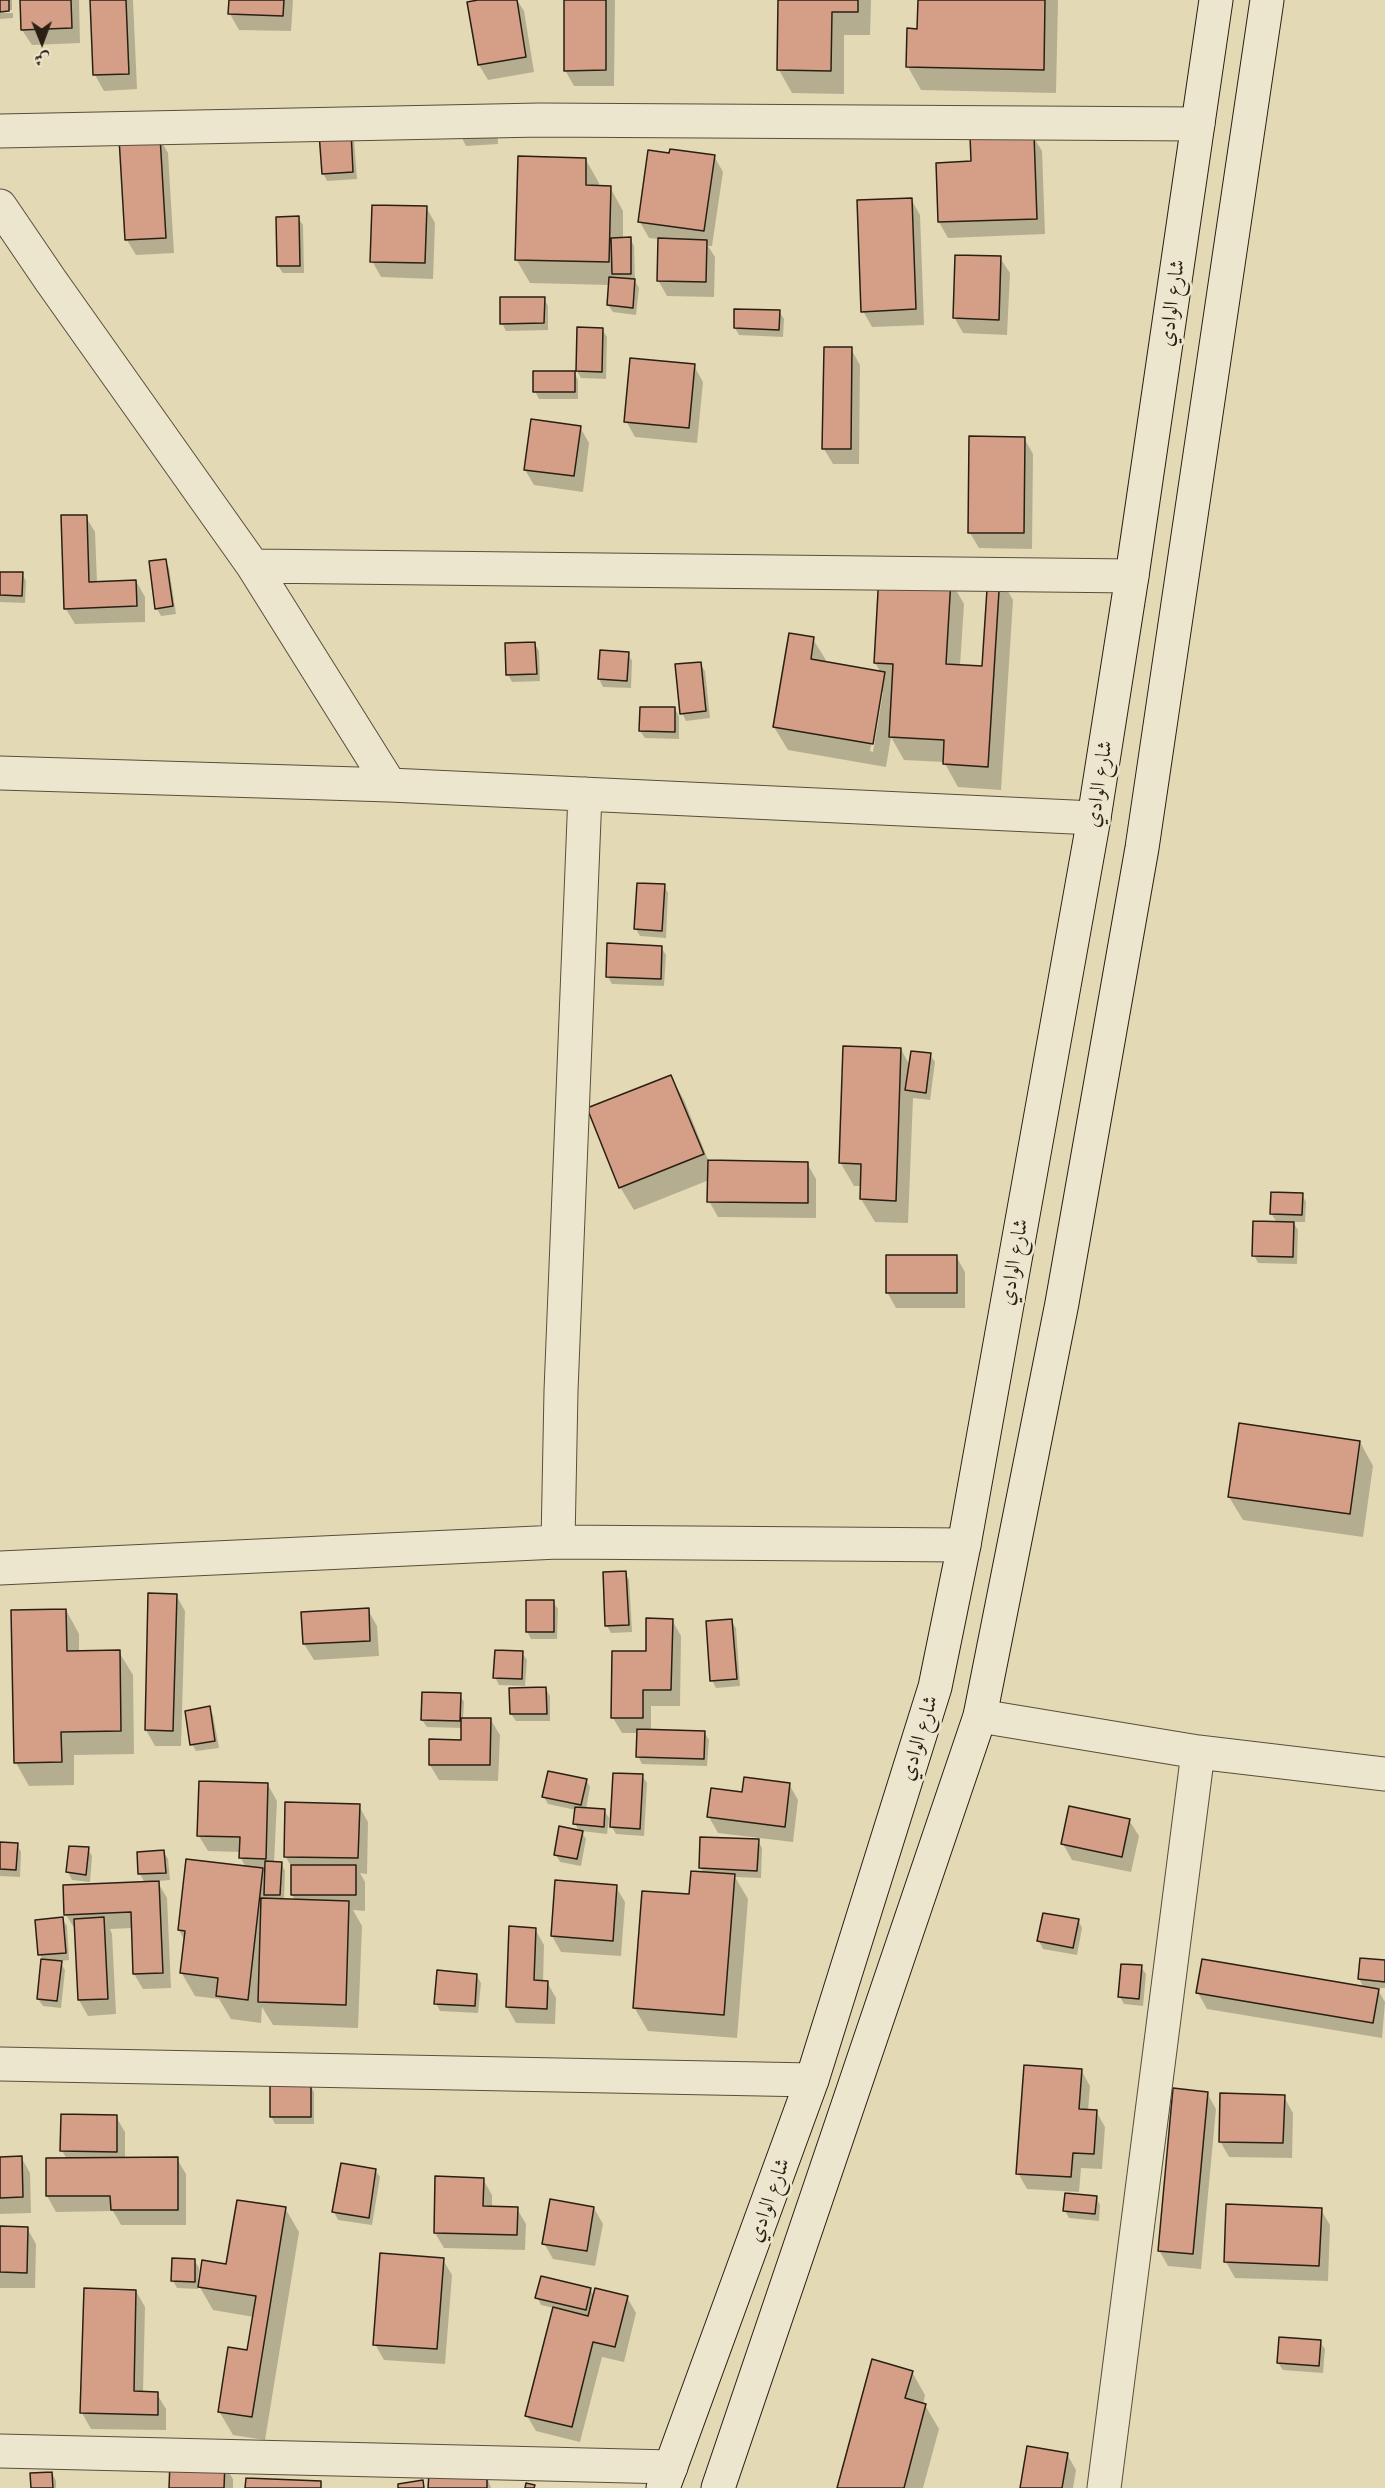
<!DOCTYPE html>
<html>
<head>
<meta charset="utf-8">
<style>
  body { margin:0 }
  #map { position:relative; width:1385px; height:2488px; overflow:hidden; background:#e3d9b4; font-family:"Libre Caslon Text",Amiri,serif }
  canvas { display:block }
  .north { position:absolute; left:12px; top:12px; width:60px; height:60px; -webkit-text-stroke:4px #ede6ce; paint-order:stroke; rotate:179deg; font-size:16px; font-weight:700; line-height:24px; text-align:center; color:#2a1f13 }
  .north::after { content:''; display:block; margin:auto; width:21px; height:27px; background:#2a1f13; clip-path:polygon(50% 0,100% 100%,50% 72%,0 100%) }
</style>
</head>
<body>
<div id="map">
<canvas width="1385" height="2488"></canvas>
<div class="north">ش</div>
</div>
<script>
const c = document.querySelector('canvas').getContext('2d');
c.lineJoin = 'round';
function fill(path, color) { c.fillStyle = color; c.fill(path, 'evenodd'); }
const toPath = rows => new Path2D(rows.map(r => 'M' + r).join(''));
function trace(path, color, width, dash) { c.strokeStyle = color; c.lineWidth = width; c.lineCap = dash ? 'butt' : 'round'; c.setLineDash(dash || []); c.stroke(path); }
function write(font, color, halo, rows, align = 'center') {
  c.font = font + ' "Libre Caslon Text",Amiri,serif'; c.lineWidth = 5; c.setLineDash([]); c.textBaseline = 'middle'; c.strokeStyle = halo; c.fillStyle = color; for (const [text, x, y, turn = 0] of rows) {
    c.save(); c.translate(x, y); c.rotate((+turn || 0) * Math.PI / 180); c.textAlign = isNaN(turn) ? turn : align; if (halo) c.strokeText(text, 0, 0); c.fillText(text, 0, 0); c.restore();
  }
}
const shadow = toPath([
  [0,0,12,0,12,10,0,10],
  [21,0,79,0,80,43,32,45,22,30],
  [91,0,133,0,137,89,104,91,95,75],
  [231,0,293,0,291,31,239,30,230,14],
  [487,0,517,0,524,11,534,72,488,80,479,65],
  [565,0,615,0,614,86,574,86,565,70],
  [779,0,871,0,870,35,844,35,844,94,792,93,779,70],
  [919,0,1058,0,1056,93,921,90,908,67,919,30],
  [0,13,13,13,13,18,0,19],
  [461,115,497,121,498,144,466,146,462,138],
  [321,134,354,140,357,179,327,181,323,173],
  [1033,136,1042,151,1045,234,948,238,939,222,973,162],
  [159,137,168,153,174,253,136,255,127,240],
  [670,154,714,156,723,172,712,246,708,246,715,257,714,297,667,296,658,280,659,239,649,238,640,222],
  [586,160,599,183,599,187,610,187,623,211,623,238,630,238,634,246,635,281,639,288,636,315,613,312,608,305,610,285,530,283,516,259],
  [911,199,920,215,924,325,872,327,863,311],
  [426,207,435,223,433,279,381,277,372,261],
  [298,218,303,225,304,273,283,273,278,266],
  [1000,258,1010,273,1007,335,963,333,954,317],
  [544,298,548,306,548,330,506,331,502,323],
  [779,311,784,319,783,337,739,335,735,328],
  [602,329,607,337,606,379,581,378,577,371],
  [851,349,860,365,859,464,833,464,824,449],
  [694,366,703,382,697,443,635,437,626,421],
  [574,372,578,380,578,399,539,399,535,391],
  [580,427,589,443,583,492,534,485,525,470],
  [1024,438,1033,454,1032,549,979,548,970,533],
  [86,517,95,532,97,583,136,581,145,597,145,622,75,624,66,609],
  [165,560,169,568,176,614,161,616,157,609,150,562],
  [0,573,22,574,26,581,25,603,0,602],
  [999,576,1013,600,1001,790,958,787,944,762,904,760,891,737,886,767,788,750,774,727,813,639,827,662,881,673,875,663,951,581,964,604,960,666,983,668],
  [880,692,883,692,873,752,870,751],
  [535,644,539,651,540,681,512,682,508,674],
  [601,652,628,654,632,661,631,688,603,687,599,679],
  [700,664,705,671,710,718,686,721,682,713],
  [675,709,679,716,679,739,645,738,640,731],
  [664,886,668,893,666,938,640,936,636,929],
  [661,947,666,955,664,986,612,984,608,977],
  [901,1049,910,1066,930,1055,935,1062,930,1100,913,1098,908,1223,875,1222,861,1199,862,1186,854,1186,840,1162],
  [671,1077,684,1100,709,1162,807,1163,816,1179,816,1218,718,1217,709,1201,709,1180,634,1210,620,1187],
  [1302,1195,1306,1202,1305,1222,1293,1222,1298,1230,1297,1264,1258,1263,1254,1255,1277,1223,1271,1213],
  [956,1256,965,1272,965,1308,896,1308,887,1292],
  [1360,1442,1373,1466,1363,1537,1243,1520,1229,1497],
  [625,1573,629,1580,632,1632,611,1633,607,1626],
  [176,1595,185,1611,181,1746,155,1746,146,1730],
  [553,1602,558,1609,557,1639,531,1639,527,1631],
  [66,1610,79,1634,79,1652,119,1652,133,1675,134,1754,74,1755,74,1785,29,1786,16,1763],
  [368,1610,377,1626,379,1656,314,1660,304,1644],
  [672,1620,681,1636,680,1706,651,1706,651,1731,704,1732,709,1740,707,1766,642,1764,638,1756,638,1733,622,1733,613,1718],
  [731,1621,736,1628,740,1686,716,1688,712,1680],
  [522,1653,527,1660,525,1686,499,1685,495,1677],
  [546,1689,550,1696,550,1721,516,1721,511,1714],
  [460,1695,464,1702,463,1719,491,1720,500,1735,498,1781,439,1780,430,1765,462,1741,462,1728,427,1727,422,1720],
  [209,1708,213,1715,219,1748,196,1751,192,1744],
  [642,1776,647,1783,644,1836,616,1834,612,1827],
  [586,1780,590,1787,586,1809,604,1810,609,1818,607,1834,581,1831,586,1839,581,1866,560,1862,556,1855,579,1831,575,1824,576,1810,548,1804,544,1797],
  [789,1784,798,1800,793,1842,718,1833,709,1817,743,1793],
  [268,1785,277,1801,274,1863,281,1863,285,1871,284,1900,296,1901,292,1895,292,1868,286,1857,359,1806,368,1822,367,1874,360,1873,365,1882,365,1911,353,1910,362,1926,358,2028,273,2025,262,2007,261,2023,231,2019,219,1999,195,1996,181,1972,185,1941,179,1930,246,1868,241,1858,241,1852,208,1851,199,1836],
  [1129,1820,1139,1836,1131,1872,1072,1860,1063,1844],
  [758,1841,762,1848,761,1878,735,1877,748,1899,737,2038,648,2031,634,2007,704,1873,700,1868],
  [0,1844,17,1845,21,1852,20,1877,0,1876],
  [88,1849,92,1856,90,1882,72,1880,68,1872],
  [164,1852,168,1859,170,1880,157,1881,167,1898,171,1988,143,1989,134,1974,133,1928,110,1929,112,1934,116,2014,88,2016,79,2000,76,1931,66,1915,65,1887,145,1883,140,1874,138,1853],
  [616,1887,625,1902,621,1956,561,1952,552,1936],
  [62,1919,67,1926,69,1960,60,1961,65,1970,61,2008,43,2006,38,1999,42,1959,40,1954],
  [1078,1920,1082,1928,1077,1955,1043,1949,1039,1941],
  [535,1929,544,1945,543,1982,547,1982,556,1998,555,2024,516,2023,507,2007],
  [1385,1961,1385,1988,1377,1988,1385,2002,1382,2038,1207,2009,1198,1993,1364,1988,1359,1979],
  [1141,1967,1146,1974,1143,2006,1124,2004,1120,1997],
  [476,1975,481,1983,478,2013,440,2011,436,2003],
  [1081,2070,1090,2086,1088,2111,1096,2111,1105,2127,1102,2169,1081,2168,1079,2192,1027,2189,1018,2173],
  [310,2085,314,2092,314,2124,275,2124,271,2116],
  [1207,2093,1216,2109,1201,2269,1168,2266,1159,2250],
  [1284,2097,1293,2113,1292,2158,1229,2157,1220,2141],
  [116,2117,125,2132,125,2159,177,2159,186,2174,186,2225,121,2225,113,2211,56,2212,47,2196,67,2159,62,2151],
  [21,2157,30,2173,31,2213,0,2214,0,2158],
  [375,2170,380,2177,372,2225,338,2220,334,2212],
  [483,2179,492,2195,492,2208,517,2209,526,2224,525,2250,444,2248,435,2233],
  [1096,2197,1100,2205,1099,2221,1069,2218,1065,2211],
  [285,2208,299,2232,265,2440,233,2435,219,2411,248,2352,254,2317,213,2310,198,2284,198,2289,177,2288,173,2281,195,2261,199,2268,198,2280,227,2266],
  [594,2208,603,2224,595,2266,553,2259,544,2243],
  [1321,2210,1330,2225,1328,2281,1235,2278,1226,2262],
  [0,2227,27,2228,36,2244,35,2288,0,2288],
  [443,2260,452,2275,445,2364,384,2360,375,2344],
  [590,2289,594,2296,627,2297,636,2313,624,2362,602,2357,580,2442,536,2431,527,2416,554,2308,541,2305,537,2297],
  [136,2291,145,2307,143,2393,157,2394,166,2409,166,2430,91,2429,82,2413],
  [1320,2342,1325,2349,1323,2373,1283,2370,1278,2363],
  [912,2372,925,2395,923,2405,925,2405,939,2429,923,2488,838,2488],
  [1067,2454,1076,2470,1073,2488,1021,2488],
  [224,2464,233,2479,233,2488,171,2488],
  [52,2473,56,2481,56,2488,32,2488],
  [487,2477,491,2488,429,2488]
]);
const building = toPath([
  [0,0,9,0,9,11,0,12,0,0],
  [20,0,71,0,72,28,21,30,20,0],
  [90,0,126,0,129,74,93,75,90,0],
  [229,0,284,0,283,16,228,14,229,0],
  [478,0,517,0,526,57,478,65,467,2,478,0],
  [564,0,606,0,606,70,564,71,564,0],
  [778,0,858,0,858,12,832,12,831,71,777,70,778,0],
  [918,0,1045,0,1044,70,906,67,907,28,917,29,918,0],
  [351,131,353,172,322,174,319,133,351,131],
  [1034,134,1037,219,938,222,936,163,971,161,970,136,1034,134],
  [160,136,166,238,125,240,119,138,160,136],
  [670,149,715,155,704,231,638,222,648,150,669,153,670,149],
  [518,156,586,158,586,185,611,186,609,262,515,260,518,156],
  [912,198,916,309,861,312,857,200,912,198],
  [372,205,427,206,425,263,370,262,372,205],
  [299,216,300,266,277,266,276,217,299,216],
  [631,237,631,274,612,274,611,238,631,237],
  [658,238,707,240,706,282,657,281,658,238],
  [955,255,1001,256,999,320,953,318,955,255],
  [609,277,635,279,633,308,607,305,609,277],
  [500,297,545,297,544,323,500,324,500,297],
  [734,309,780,310,779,330,734,328,734,309],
  [577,327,603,328,602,372,576,371,577,327],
  [824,347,852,347,851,449,822,449,824,347],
  [630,358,695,364,689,428,624,422,630,358],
  [533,371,575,371,575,392,533,392,533,371],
  [531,419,581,426,574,476,524,470,531,419],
  [969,436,1025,437,1024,533,968,533,969,436],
  [61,515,87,515,89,582,136,580,137,606,64,609,61,515],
  [166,559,173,606,155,609,149,561,166,559],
  [0,572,23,572,22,596,0,595,0,572],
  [879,574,951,579,946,664,982,666,988,574,1000,575,988,767,943,764,944,740,889,737,893,664,874,663,879,574],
  [789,633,814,637,811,659,885,672,873,744,773,727,789,633],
  [535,642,537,674,506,675,505,643,535,642],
  [600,650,629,652,627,681,598,679,600,650],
  [701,662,706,711,680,714,675,664,701,662],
  [640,707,675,707,675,732,639,731,640,707],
  [637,883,665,884,662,931,634,929,637,883],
  [607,943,662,946,661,979,606,977,607,943],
  [843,1046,901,1048,896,1201,860,1199,861,1164,839,1163,843,1046],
  [911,1051,931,1053,926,1093,905,1090,911,1051],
  [671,1075,704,1154,619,1188,587,1108,671,1075],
  [708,1160,808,1162,808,1203,707,1202,708,1160],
  [1271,1192,1303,1193,1302,1215,1270,1214,1271,1192],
  [1253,1221,1294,1222,1293,1257,1252,1256,1253,1221],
  [886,1255,957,1255,957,1293,886,1293,886,1255],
  [1239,1423,1360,1441,1350,1514,1228,1497,1239,1423],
  [626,1571,629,1625,605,1626,603,1572,626,1571],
  [148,1593,177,1594,173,1731,145,1730,148,1593],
  [526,1600,554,1600,554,1632,526,1632,526,1600],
  [369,1608,370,1641,303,1644,301,1612,369,1608],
  [66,1609,67,1651,120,1650,121,1731,61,1732,62,1762,14,1763,11,1610,66,1609],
  [646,1618,673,1619,671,1690,643,1690,643,1718,611,1718,612,1651,646,1651,646,1618],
  [732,1619,737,1679,710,1681,706,1621,732,1619],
  [495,1650,523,1651,522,1679,493,1678,495,1650],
  [546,1687,547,1714,510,1714,509,1688,546,1687],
  [422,1692,461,1693,460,1721,421,1720,422,1692],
  [210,1706,215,1741,190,1745,185,1711,210,1706],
  [461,1718,491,1718,490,1765,429,1765,429,1739,461,1740,461,1718],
  [637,1729,705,1731,704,1759,636,1757,637,1729],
  [548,1771,587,1779,581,1805,542,1797,548,1771],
  [613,1773,643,1774,640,1829,610,1827,613,1773],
  [744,1777,790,1783,785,1827,707,1817,711,1788,742,1792,744,1777],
  [199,1781,268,1783,266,1859,239,1858,240,1837,197,1836,199,1781],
  [285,1802,360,1804,358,1858,284,1857,285,1802],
  [1069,1806,1130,1819,1122,1857,1061,1844,1069,1806],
  [575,1807,605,1809,604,1827,573,1824,575,1807],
  [559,1826,583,1831,577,1859,554,1855,559,1826],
  [700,1837,759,1839,757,1871,699,1868,700,1837],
  [0,1842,18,1843,16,1870,0,1869,0,1842],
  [69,1846,89,1847,86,1875,66,1872,69,1846],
  [164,1850,166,1873,138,1874,137,1852,164,1850],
  [186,1859,263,1868,248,2000,216,1996,218,1978,180,1973,185,1931,178,1930,186,1859],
  [265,1861,282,1862,280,1895,264,1895,265,1861],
  [291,1865,356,1865,356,1895,291,1895,291,1865],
  [691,1871,735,1874,724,2015,633,2008,642,1891,689,1894,691,1871],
  [555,1880,617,1885,613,1941,551,1936,555,1880],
  [159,1881,163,1973,133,1974,131,1912,64,1915,63,1885,159,1881],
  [261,1898,349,1901,346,2005,258,2002,261,1898],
  [1043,1913,1079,1919,1073,1948,1037,1941,1043,1913],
  [63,1917,66,1953,38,1955,35,1920,63,1917],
  [104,1917,108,1999,78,2000,74,1919,104,1917],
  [509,1926,536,1928,534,1980,548,1981,547,2009,506,2007,509,1926],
  [1360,1958,1385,1960,1385,1982,1358,1979,1360,1958],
  [41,1959,62,1961,57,2001,37,1999,41,1959],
  [1202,1959,1379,1989,1373,2023,1196,1993,1202,1959],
  [1121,1964,1142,1965,1139,1999,1118,1997,1121,1964],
  [437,1970,477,1974,475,2006,434,2004,437,1970],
  [1024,2065,1082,2069,1079,2109,1097,2110,1094,2154,1073,2153,1071,2177,1016,2174,1024,2065],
  [270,2083,311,2083,311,2117,270,2117,270,2083],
  [1173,2088,1208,2092,1193,2254,1158,2251,1173,2088],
  [1220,2093,1285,2095,1283,2143,1219,2142,1220,2093],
  [61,2114,117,2115,117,2152,60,2151,61,2114],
  [22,2156,23,2197,0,2198,0,2157,22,2156],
  [178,2157,178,2210,111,2210,110,2196,46,2196,46,2158,178,2157],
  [341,2163,376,2169,369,2218,332,2212,341,2163],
  [435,2176,484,2178,483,2206,518,2207,517,2235,434,2233,435,2176],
  [1065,2193,1097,2196,1095,2214,1063,2211,1065,2193],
  [550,2199,594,2207,587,2251,542,2244,550,2199],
  [237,2200,286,2207,252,2417,218,2412,228,2347,247,2350,256,2296,198,2287,202,2260,226,2264,237,2200],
  [1226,2204,1322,2208,1319,2266,1224,2262,1226,2204],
  [0,2226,28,2227,27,2273,0,2272,0,2226],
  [380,2253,444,2258,437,2349,373,2345,380,2253],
  [172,2258,195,2259,195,2282,171,2281,172,2258],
  [541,2276,591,2288,586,2310,535,2298,541,2276],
  [84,2288,136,2290,134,2391,158,2392,158,2415,80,2413,84,2288],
  [595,2288,628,2296,615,2347,593,2342,572,2427,525,2416,553,2307,588,2316,595,2288],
  [1279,2337,1321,2340,1319,2366,1277,2363,1279,2337],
  [872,2359,913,2371,905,2398,926,2404,904,2488,837,2488,872,2359],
  [1027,2446,1068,2453,1062,2488,1020,2488,1027,2446],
  [170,2462,225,2462,224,2488,169,2488,170,2462],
  [52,2472,53,2488,31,2488,30,2473,52,2472],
  [429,2473,487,2476,487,2488,428,2488,429,2473],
  [246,2478,321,2481,321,2488,245,2488,246,2478],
  [423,2480,424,2488,398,2488,398,2484,423,2480],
  [526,2483,535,2485,534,2488,525,2488,526,2483]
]);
const minor = toPath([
  [0,131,540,120,1198,124],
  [0,206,51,281,253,566,390,785],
  [253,566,1132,576],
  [0,773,390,785,1094,818],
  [558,1542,561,1391,585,794],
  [0,1568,558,1542,964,1545],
  [980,1716,1198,1752,1385,1774],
  [0,2064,812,2080],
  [0,2451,671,2467],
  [1104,2488,1198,1752]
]);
const secondary = toPath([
  [663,2488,812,2080,935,1687,964,1545,1094,818,1132,576,1216,0],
  [718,2488,980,1716,1062,1303,1142,848,1267,0]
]);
const streetNames = [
  ["شارع الوادي",1172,303,-82],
  ["شارع الوادي",1099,784,-81],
  ["شارع الوادي",1014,1262,-80],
  ["شارع الوادي",919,1738,-73],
  ["شارع الوادي",769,2200,-70]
];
fill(shadow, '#0003');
fill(building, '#d49f86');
trace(building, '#2a1f13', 1.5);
trace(minor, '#584e3b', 35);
trace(secondary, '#2a1f13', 35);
trace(minor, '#ede6ce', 33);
trace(secondary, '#ede6ce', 33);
write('21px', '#2a1f13', '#ede6ce', streetNames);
</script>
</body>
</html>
